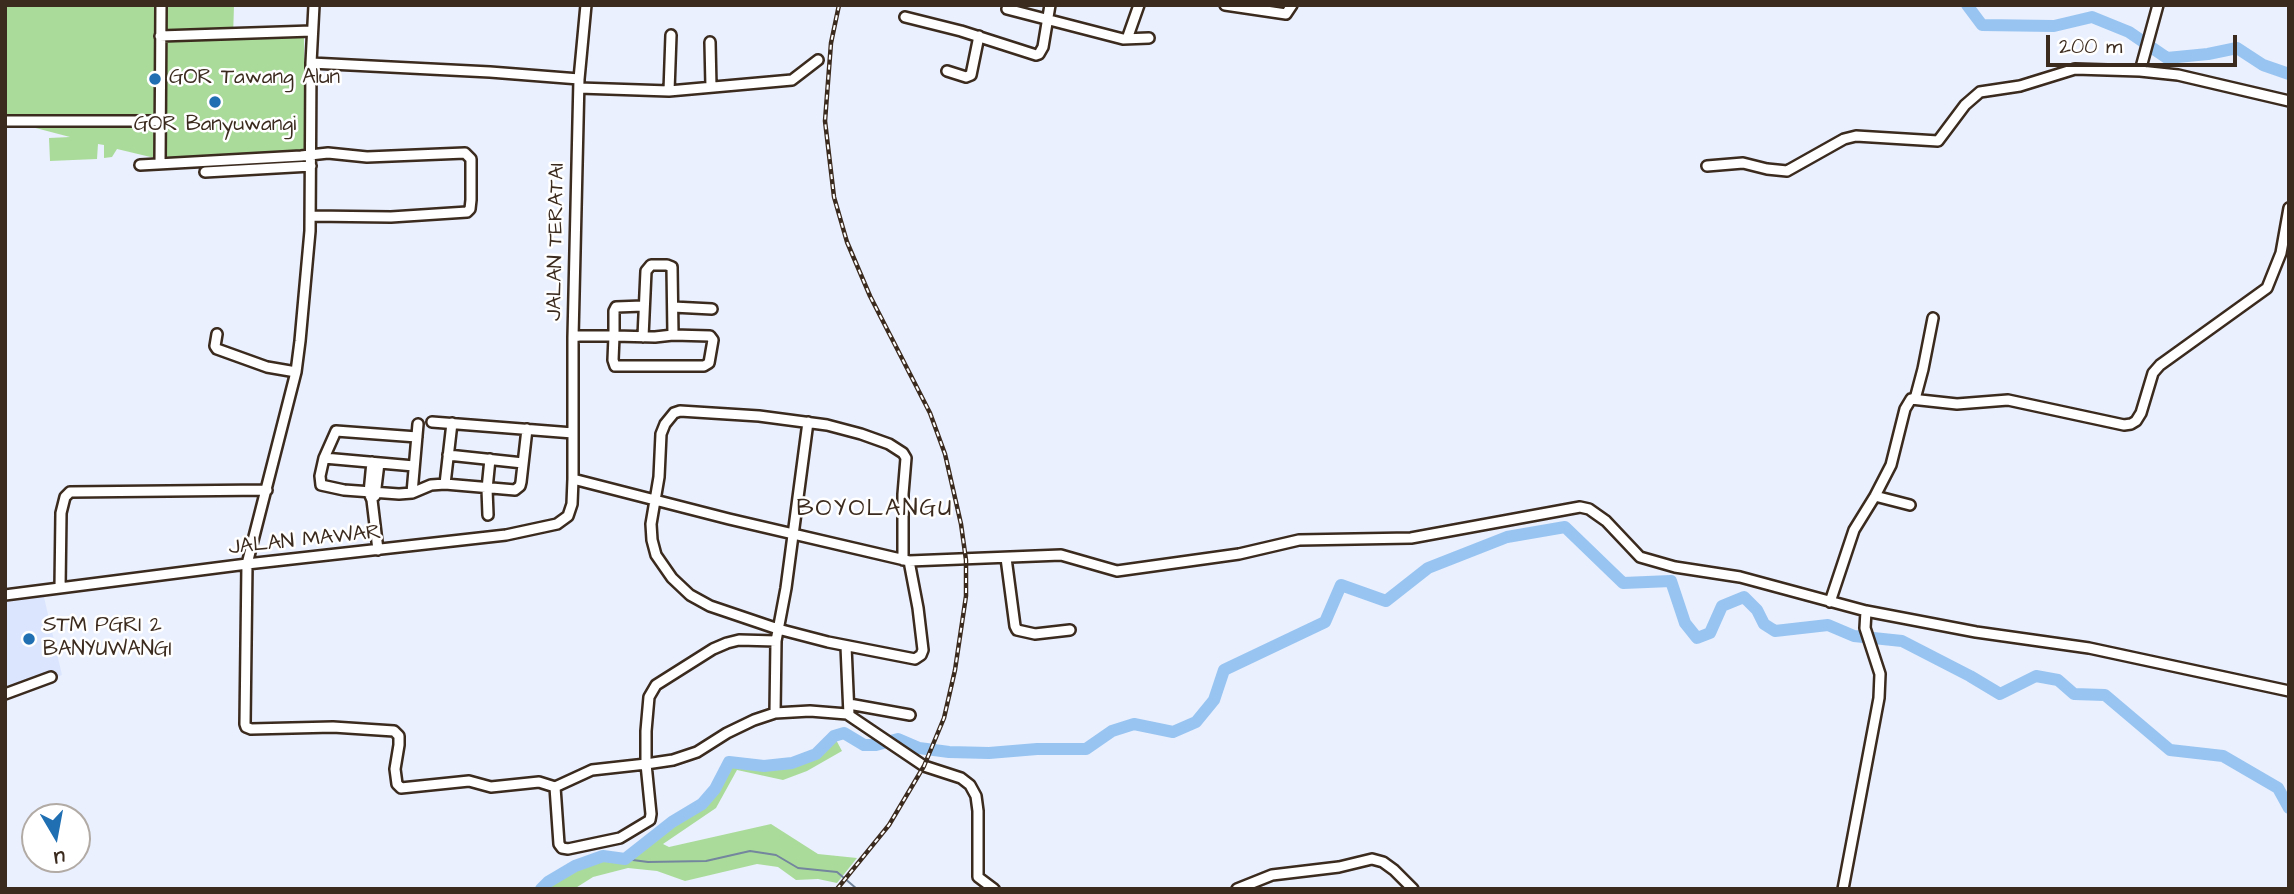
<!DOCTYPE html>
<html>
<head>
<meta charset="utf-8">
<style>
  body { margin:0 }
  #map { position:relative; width:2294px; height:894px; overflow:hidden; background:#eaf0fe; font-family:"Architects Daughter",sans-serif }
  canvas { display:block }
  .frame { position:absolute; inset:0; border:7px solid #3b2a1e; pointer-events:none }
  .north { position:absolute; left:21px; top:803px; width:70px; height:70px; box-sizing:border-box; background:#fff; border:2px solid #b1aaa5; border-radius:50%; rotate:170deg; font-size:19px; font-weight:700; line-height:28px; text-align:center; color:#3b2a1e }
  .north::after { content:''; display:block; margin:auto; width:24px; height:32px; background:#1f6fb2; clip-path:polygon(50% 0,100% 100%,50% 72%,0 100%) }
  .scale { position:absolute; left:2046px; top:35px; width:191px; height:32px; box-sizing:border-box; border:4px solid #3b2a1e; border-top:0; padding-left:9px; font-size:21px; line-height:24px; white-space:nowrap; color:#3b2a1e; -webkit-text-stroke:5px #fff; paint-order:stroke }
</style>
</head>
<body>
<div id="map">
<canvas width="2294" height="894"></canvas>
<div class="frame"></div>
<div class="north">U</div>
<div class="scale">200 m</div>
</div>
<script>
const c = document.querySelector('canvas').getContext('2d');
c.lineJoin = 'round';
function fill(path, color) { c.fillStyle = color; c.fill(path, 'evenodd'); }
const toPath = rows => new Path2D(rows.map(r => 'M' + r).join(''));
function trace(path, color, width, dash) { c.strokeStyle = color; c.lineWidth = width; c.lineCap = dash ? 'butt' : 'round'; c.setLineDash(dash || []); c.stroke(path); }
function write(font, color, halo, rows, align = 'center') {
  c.font = font + ' "Architects Daughter",sans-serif'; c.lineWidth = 5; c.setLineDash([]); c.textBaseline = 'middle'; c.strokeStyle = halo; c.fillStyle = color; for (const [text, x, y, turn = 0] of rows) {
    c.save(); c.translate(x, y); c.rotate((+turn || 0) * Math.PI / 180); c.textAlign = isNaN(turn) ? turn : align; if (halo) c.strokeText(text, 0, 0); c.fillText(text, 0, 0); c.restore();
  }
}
const built = toPath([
  [44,597,62,675,5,698,5,602]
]);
const green = toPath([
  [5,5,234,5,233,38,304,37,305,152,163,160,117,149,112,157,104,158,104,145,98,144,97,159,50,161,49,138,70,137,5,120],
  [834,736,842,751,807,771,783,780,737,770,716,808,663,844,669,847,771,824,818,854,857,858,837,883,818,879,796,880,778,867,757,864,685,881,657,871,628,868,593,877,574,889,541,889,548,882,575,866,603,856,625,859,672,822,702,804,715,789,729,762,764,766,792,763,816,754]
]);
const stream = toPath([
  [625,859,648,862,706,861,750,851,776,855,798,868,837,872,857,889]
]);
const river = toPath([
  [1967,5,1982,25,2054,26,2092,17,2129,32,2167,58,2208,54,2237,48,2263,65,2289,74],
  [541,889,548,882,575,866,603,856,625,859,672,822,702,804,715,789,729,762,764,766,792,763,816,754,834,736,844,733,864,745,876,745,898,739,919,748,949,752,989,753,1037,749,1086,749,1112,731,1134,724,1173,732,1196,722,1214,700,1224,670,1325,622,1341,585,1386,601,1428,568,1507,537,1565,527,1623,583,1671,581,1685,623,1697,638,1710,633,1722,606,1744,597,1757,610,1764,624,1775,631,1828,625,1854,636,1902,641,1970,676,2000,694,2036,676,2058,680,2074,694,2105,695,2170,750,2223,756,2278,788,2289,808]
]);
const minor = toPath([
  [314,5,311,63,310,231,300,341,296,372,247,564,245,724,246,727,251,729,333,727,394,731,399,736,399,745,395,769,397,784,401,788,469,781,491,787,539,782,555,787],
  [1225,5,1286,14,1292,5],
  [1007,9,1123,39,1149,38],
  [905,17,961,31,1036,55,1039,54,1043,47,1050,5],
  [160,36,312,31],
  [1127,39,1139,5],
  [710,42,711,87],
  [311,63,490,72,579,79],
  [947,71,966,77,971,75,979,36],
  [2140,71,2158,5],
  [579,88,669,91,792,80,818,60],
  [669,91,671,35],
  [5,121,160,121],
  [160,164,161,5],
  [140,165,301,156,328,153,367,157,465,153,471,159,471,200,470,209,467,212,391,217,311,216],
  [1707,166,1743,163,1767,169,1787,171,1844,139,1856,136,1938,141,1965,105,1980,92,2020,86,2075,69,2140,71,2178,75,2289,101],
  [205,172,311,166],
  [673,307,712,309],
  [217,334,215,346,217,349,267,367,296,372],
  [573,337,579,336,614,336,655,337,673,335,710,336,713,340,709,363,704,366,615,366,613,360,614,336,614,311,616,307,643,306],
  [643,337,646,271,651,265,667,265,672,267,673,335],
  [1915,399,1923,369,1933,318],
  [432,422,573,433],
  [808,422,786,588,776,641,775,713,810,711,847,714,924,766,961,778,970,785,976,796,978,811,978,877,994,889],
  [417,437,336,431,324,458,320,476,321,485,344,490,399,494,412,493,431,485,445,484,515,490,520,486,521,482,527,429],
  [448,455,523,463],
  [324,458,414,466],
  [372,462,369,493,372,500,378,550],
  [573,479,729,519,909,561,1061,555,1117,571,1239,554,1299,540,1411,538,1580,507,1589,509,1606,521,1640,557,1675,567,1740,577,1866,611,1976,632,2089,648,2289,691],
  [445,484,452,423],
  [412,493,418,424],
  [375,496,379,463],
  [1875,496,1910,505],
  [488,515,487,489,490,459],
  [1006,558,1015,626,1017,630,1035,634,1070,630],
  [903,560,903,494,906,458,903,453,889,444,861,434,827,425,759,416,680,411,674,413,665,424,661,434,659,477,651,524,652,540,656,555,672,578,690,595,710,606,778,629,828,642,915,659,921,655,923,650,918,608,909,561],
  [60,588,61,513,65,497,70,492,267,490],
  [5,595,247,564,506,535,557,524,568,516,572,504,573,479,573,337,579,79,586,5],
  [1830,602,1854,530,1875,496,1891,465,1905,409,1911,399,1957,404,2008,400,2124,425,2131,424,2136,421,2141,413,2153,373,2160,365,2267,288,2281,253,2289,208],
  [846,646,849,715],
  [5,694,51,677],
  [849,704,910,715],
  [775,713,754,720,727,733,697,752,673,760,646,764,592,770,555,787,559,844,562,848,568,849,620,838,650,820,651,814,646,764,646,731,649,697,656,685,713,649,727,643,739,640,776,641],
  [1237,889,1272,875,1339,867,1372,859,1383,862,1394,870,1413,889],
  [1843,889,1879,698,1880,674,1865,628,1866,611]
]);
const rail = toPath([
  [837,889,889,825,924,766,944,718,955,670,966,596,966,560,961,524,945,454,930,413,870,296,847,242,834,197,825,121,831,43,839,5]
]);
const markers = [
  [155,79,7,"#1f6fb2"],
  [215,102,7,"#1f6fb2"],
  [29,639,7,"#1f6fb2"]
];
const poiNames = [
  ["GOR Tawang Alun",169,79],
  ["GOR Banyuwangi",215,126,"center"],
  ["STM PGRI 2",43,627],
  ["BANYUWANGI",43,651]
];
const streetNames = [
  ["JALAN TERATAI",557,242,-89],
  ["JALAN MAWAR",305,541,-6]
];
const quarterNames = [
  ["BOYOLANGU",875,510]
];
fill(built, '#dbe5fd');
fill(green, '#abdb9b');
trace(stream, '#73869d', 2);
trace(river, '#98c4f1', 12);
trace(minor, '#3b2a1e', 14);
trace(minor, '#fff', 9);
trace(rail, '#3b2a1e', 4.5);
trace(rail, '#fff', 2, [5]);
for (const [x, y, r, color] of markers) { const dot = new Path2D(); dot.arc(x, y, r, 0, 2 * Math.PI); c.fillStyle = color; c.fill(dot); trace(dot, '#fff', 2.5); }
write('21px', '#3b2a1e', '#fff', poiNames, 'left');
write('21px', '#3b2a1e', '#fff', streetNames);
c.letterSpacing = '2px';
write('24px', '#3b2a1e', '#fff', quarterNames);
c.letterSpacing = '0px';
</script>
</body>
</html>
